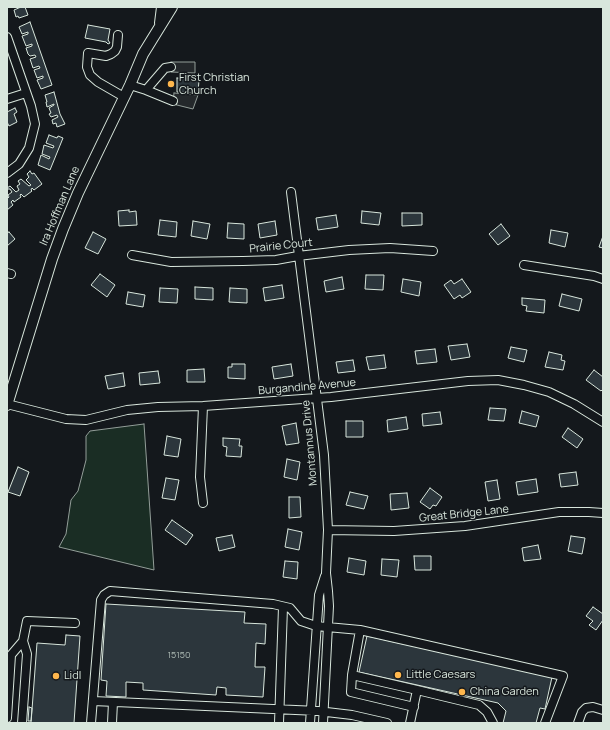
<!DOCTYPE html>
<html>
<head>
<meta charset="utf-8">
<style>
  body { margin:0 }
  #map { position:relative; width:610px; height:730px; overflow:hidden; background:#14181c; font-family:Manrope,sans-serif }
  canvas { display:block }
  .frame { position:absolute; inset:0; border:8px solid #d8e6dc; pointer-events:none }
</style>
</head>
<body>
<div id="map">
<canvas width="610" height="730"></canvas>
<div class="frame"></div>
</div>
<script>
const c = document.querySelector('canvas').getContext('2d');
c.lineJoin = 'round';
function fill(path, color) { c.fillStyle = color; c.fill(path, 'evenodd'); }
const toPath = rows => new Path2D(rows.map(r => 'M' + r).join(''));
function trace(path, color, width, dash) { c.strokeStyle = color; c.lineWidth = width; c.lineCap = dash ? 'butt' : 'round'; c.setLineDash(dash || []); c.stroke(path); }
function write(font, color, halo, rows, align = 'center') {
  c.font = font + ' Manrope,sans-serif'; c.lineWidth = 3; c.setLineDash([]); c.textBaseline = 'middle'; c.strokeStyle = halo; c.fillStyle = color; for (const [text, x, y, turn = 0] of rows) {
    c.save(); c.translate(x, y); c.rotate((+turn || 0) * Math.PI / 180); c.textAlign = isNaN(turn) ? turn : align; if (halo) c.strokeText(text, 0, 0); c.fillText(text, 0, 0); c.restore();
  }
}
const green = toPath([
  [144,424,154,570,59,547,66,534,71,500,78,491,86,460,86,436,90,431,144,424]
]);
const parking = toPath([
  [171,62,195,62,195,73,171,72,171,62],
  [174,93,198,95,193,109,173,104,174,93]
]);
const building = toPath([
  [21,7,25,7,28,15,19,18,18,16,16,17,14,10,21,7],
  [30,22,52,85,41,89,37,80,43,78,43,76,37,78,34,70,40,68,39,66,33,68,30,59,36,57,35,55,30,56,28,54,26,48,32,46,32,44,26,46,22,36,28,34,28,32,22,34,19,27,30,22],
  [88,25,110,29,108,40,110,43,108,44,106,42,85,38,88,25],
  [177,78,199,80,198,93,177,92,177,78],
  [54,92,60,114,65,124,57,127,56,123,53,124,52,120,58,117,57,115,51,117,49,114,51,113,49,108,54,105,54,104,47,107,46,102,47,102,45,95,54,92],
  [15,108,17,112,14,114,17,122,9,126,7,122,7,112,15,108],
  [49,135,57,138,58,136,63,138,50,170,38,165,41,155,49,159,50,157,42,154,44,145,53,148,54,146,46,143,49,135],
  [30,171,32,174,34,173,42,184,34,190,32,188,31,190,32,191,24,197,21,194,20,195,21,197,14,202,13,200,11,202,13,205,7,210,7,196,8,198,9,197,8,195,12,192,10,189,8,189,7,188,10,186,16,192,19,190,17,186,20,184,18,181,21,179,29,186,31,185,26,180,29,177,27,174,30,171],
  [129,210,129,212,136,211,137,225,119,226,118,211,129,210],
  [362,211,381,213,379,225,361,223,362,211],
  [402,213,422,213,422,225,402,226,402,213],
  [336,215,338,227,318,230,316,218,336,215],
  [160,220,177,222,176,237,158,235,160,220],
  [193,221,210,224,207,239,191,236,193,221],
  [275,221,277,235,260,238,258,224,275,221],
  [228,223,244,224,244,239,227,238,228,223],
  [501,224,510,236,498,245,489,234,501,224],
  [551,230,568,233,565,247,549,243,551,230],
  [9,232,15,239,7,246,7,233,9,232],
  [93,232,106,239,98,254,85,248,93,232],
  [603,236,603,248,599,247,603,236],
  [100,274,115,285,107,297,91,285,100,274],
  [366,275,384,275,383,290,365,289,366,275],
  [342,277,344,289,326,292,324,281,342,277],
  [403,279,421,282,419,296,401,292,403,279],
  [462,279,471,292,462,298,460,295,454,299,444,285,451,280,454,284,462,279],
  [282,285,284,298,265,301,263,288,282,285],
  [195,287,213,288,213,300,195,299,195,287],
  [160,288,178,289,177,303,159,302,160,288],
  [230,288,247,289,247,303,229,302,230,288],
  [128,292,145,295,143,307,126,304,128,292],
  [562,294,582,299,579,311,559,306,562,294],
  [522,298,545,300,544,313,526,311,527,306,522,305,522,298],
  [467,344,470,357,451,360,448,346,467,344],
  [511,347,527,350,524,362,508,358,511,347],
  [435,349,437,362,417,364,415,351,435,349],
  [549,352,562,355,561,360,565,361,563,370,545,367,549,352],
  [384,355,386,368,369,370,366,357,384,355],
  [353,360,355,371,338,373,336,362,353,360],
  [232,364,245,364,245,379,228,378,228,367,232,367,232,364],
  [291,364,293,376,274,379,272,367,291,364],
  [204,369,205,382,187,382,187,370,204,369],
  [594,370,603,377,603,389,601,391,586,380,594,370],
  [158,371,160,383,140,385,139,373,158,371],
  [123,373,125,386,108,389,105,376,123,373],
  [490,408,506,409,504,421,488,420,490,408],
  [522,411,539,416,536,427,519,423,522,411],
  [440,412,442,424,423,426,422,414,440,412],
  [406,417,408,429,388,432,387,420,406,417],
  [346,421,363,421,363,437,346,437,346,421],
  [296,423,299,443,286,445,282,426,296,423],
  [568,428,583,439,577,448,562,437,568,428],
  [167,436,181,439,178,457,164,455,167,436],
  [223,438,240,439,239,446,242,446,241,457,226,456,227,447,223,446,223,438],
  [287,459,300,462,297,480,284,477,287,459],
  [18,467,29,472,20,496,8,492,18,467],
  [576,472,578,485,561,487,559,474,576,472],
  [166,478,179,480,175,500,162,498,166,478],
  [536,479,538,492,518,495,516,482,536,479],
  [497,480,500,499,488,501,485,482,497,480],
  [430,488,442,497,436,506,433,505,430,509,420,502,430,488],
  [350,492,368,496,364,509,346,505,350,492],
  [407,493,409,508,391,510,390,494,407,493],
  [289,497,300,497,301,517,289,518,289,497],
  [172,520,193,535,186,545,165,530,172,520],
  [288,529,302,532,299,550,285,547,288,529],
  [232,535,235,547,219,551,216,538,232,535],
  [571,536,585,538,582,554,568,551,571,536],
  [538,545,541,559,524,561,522,548,538,545],
  [414,556,431,556,431,570,415,570,414,556],
  [349,558,366,561,364,575,347,572,349,558],
  [382,559,399,560,397,577,381,575,382,559],
  [285,561,298,562,297,579,283,577,285,561],
  [106,604,245,612,244,623,266,624,265,644,256,643,255,667,265,667,263,697,226,695,226,688,217,687,216,695,143,690,143,683,126,682,126,697,106,696,107,681,101,680,106,604],
  [593,607,603,614,603,620,596,630,589,625,593,621,586,616,593,607],
  [66,635,80,636,74,723,31,723,37,643,65,645,66,635],
  [367,636,552,677,545,709,540,708,536,723,503,723,506,711,498,703,359,672,367,636],
  [29,707,32,708,31,721,28,721,29,707]
]);
const minor = toPath([
  [118,35,117,47,115,51,111,54,106,56,88,53,87,67,90,75,98,82,124,97],
  [7,37,31,106,35,124,29,148,19,164,7,173],
  [130,85,146,90,165,68,171,67],
  [146,90,173,101],
  [7,99,26,93],
  [291,192,324,455,328,530,326,573,328,591,329,606,323,723],
  [132,255,171,262,243,261,276,260,298,256,349,250,390,248,433,251],
  [524,265,594,276,603,279],
  [7,273,11,274],
  [7,404,66,419,86,420,127,410,158,407,203,406,331,397,468,381,498,380,524,385,549,392,574,404,603,422],
  [203,406,200,477,203,503],
  [328,530,394,531,465,526,559,512,589,512,603,513],
  [360,630,563,676,545,723],
  [352,675,351,692,414,707],
  [417,690,479,705,487,712,493,723],
  [93,701,318,711,352,715,387,723],
  [7,718,11,655,23,641],
  [22,723,27,654,23,641,27,621,75,623],
  [91,723,101,600,104,595,110,591,273,604,290,608,301,621,316,626,360,630,352,675,417,690,410,723],
  [112,723,113,702],
  [279,723,283,607],
  [310,723,319,595,325,576],
  [578,723,582,712,586,708,593,707,603,710]
]);
const major = toPath([
  [160,23,162,7],
  [7,405,52,259,63,229,78,193,130,85,143,54,172,7]
]);
const markers = [
  [171,84,4,"#ffb74d"],
  [398,675,4,"#ffb74d"],
  [56,676,4,"#ffb74d"],
  [462,692,4,"#ffb74d"]
];
const numberNames = [
  ["15150",179,655]
];
const poiNames = [
  ["First Christian",179,78],
  ["Church",179,91],
  ["Little Caesars",406,675],
  ["Lidl",64,676],
  ["China Garden",470,692]
];
const streetNames = [
  ["Ira Hoffman Lane",60,206,-67],
  ["Prairie Court",281,246,-6],
  ["Burgandine Avenue",307,387,-5],
  ["Montannus Drive",310,443,-95],
  ["Great Bridge Lane",464,514,-6]
];
fill(green, '#1a2d24');
trace(green, '#939e99', 1);
fill(parking, '#24282b');
trace(parking, '#939e99', 1);
fill(building, '#2c363c');
trace(building, '#d8e6dc', 1);
trace(minor, '#d8e6dc', 10);
trace(major, '#d8e6dc', 12);
trace(minor, '#14181c', 8);
trace(major, '#14181c', 10);
for (const [x, y, r, color] of markers) { const dot = new Path2D(); dot.arc(x, y, r, 0, 2 * Math.PI); c.fillStyle = color; c.fill(dot); trace(dot, '#14181c', 1.5); }
write('9px', '#adbab4', null, numberNames);
write('11px', '#d8e6dc', '#14181c', poiNames, 'left');
write('11px', '#d8e6dc', '#14181c', streetNames);
</script>
</body>
</html>
